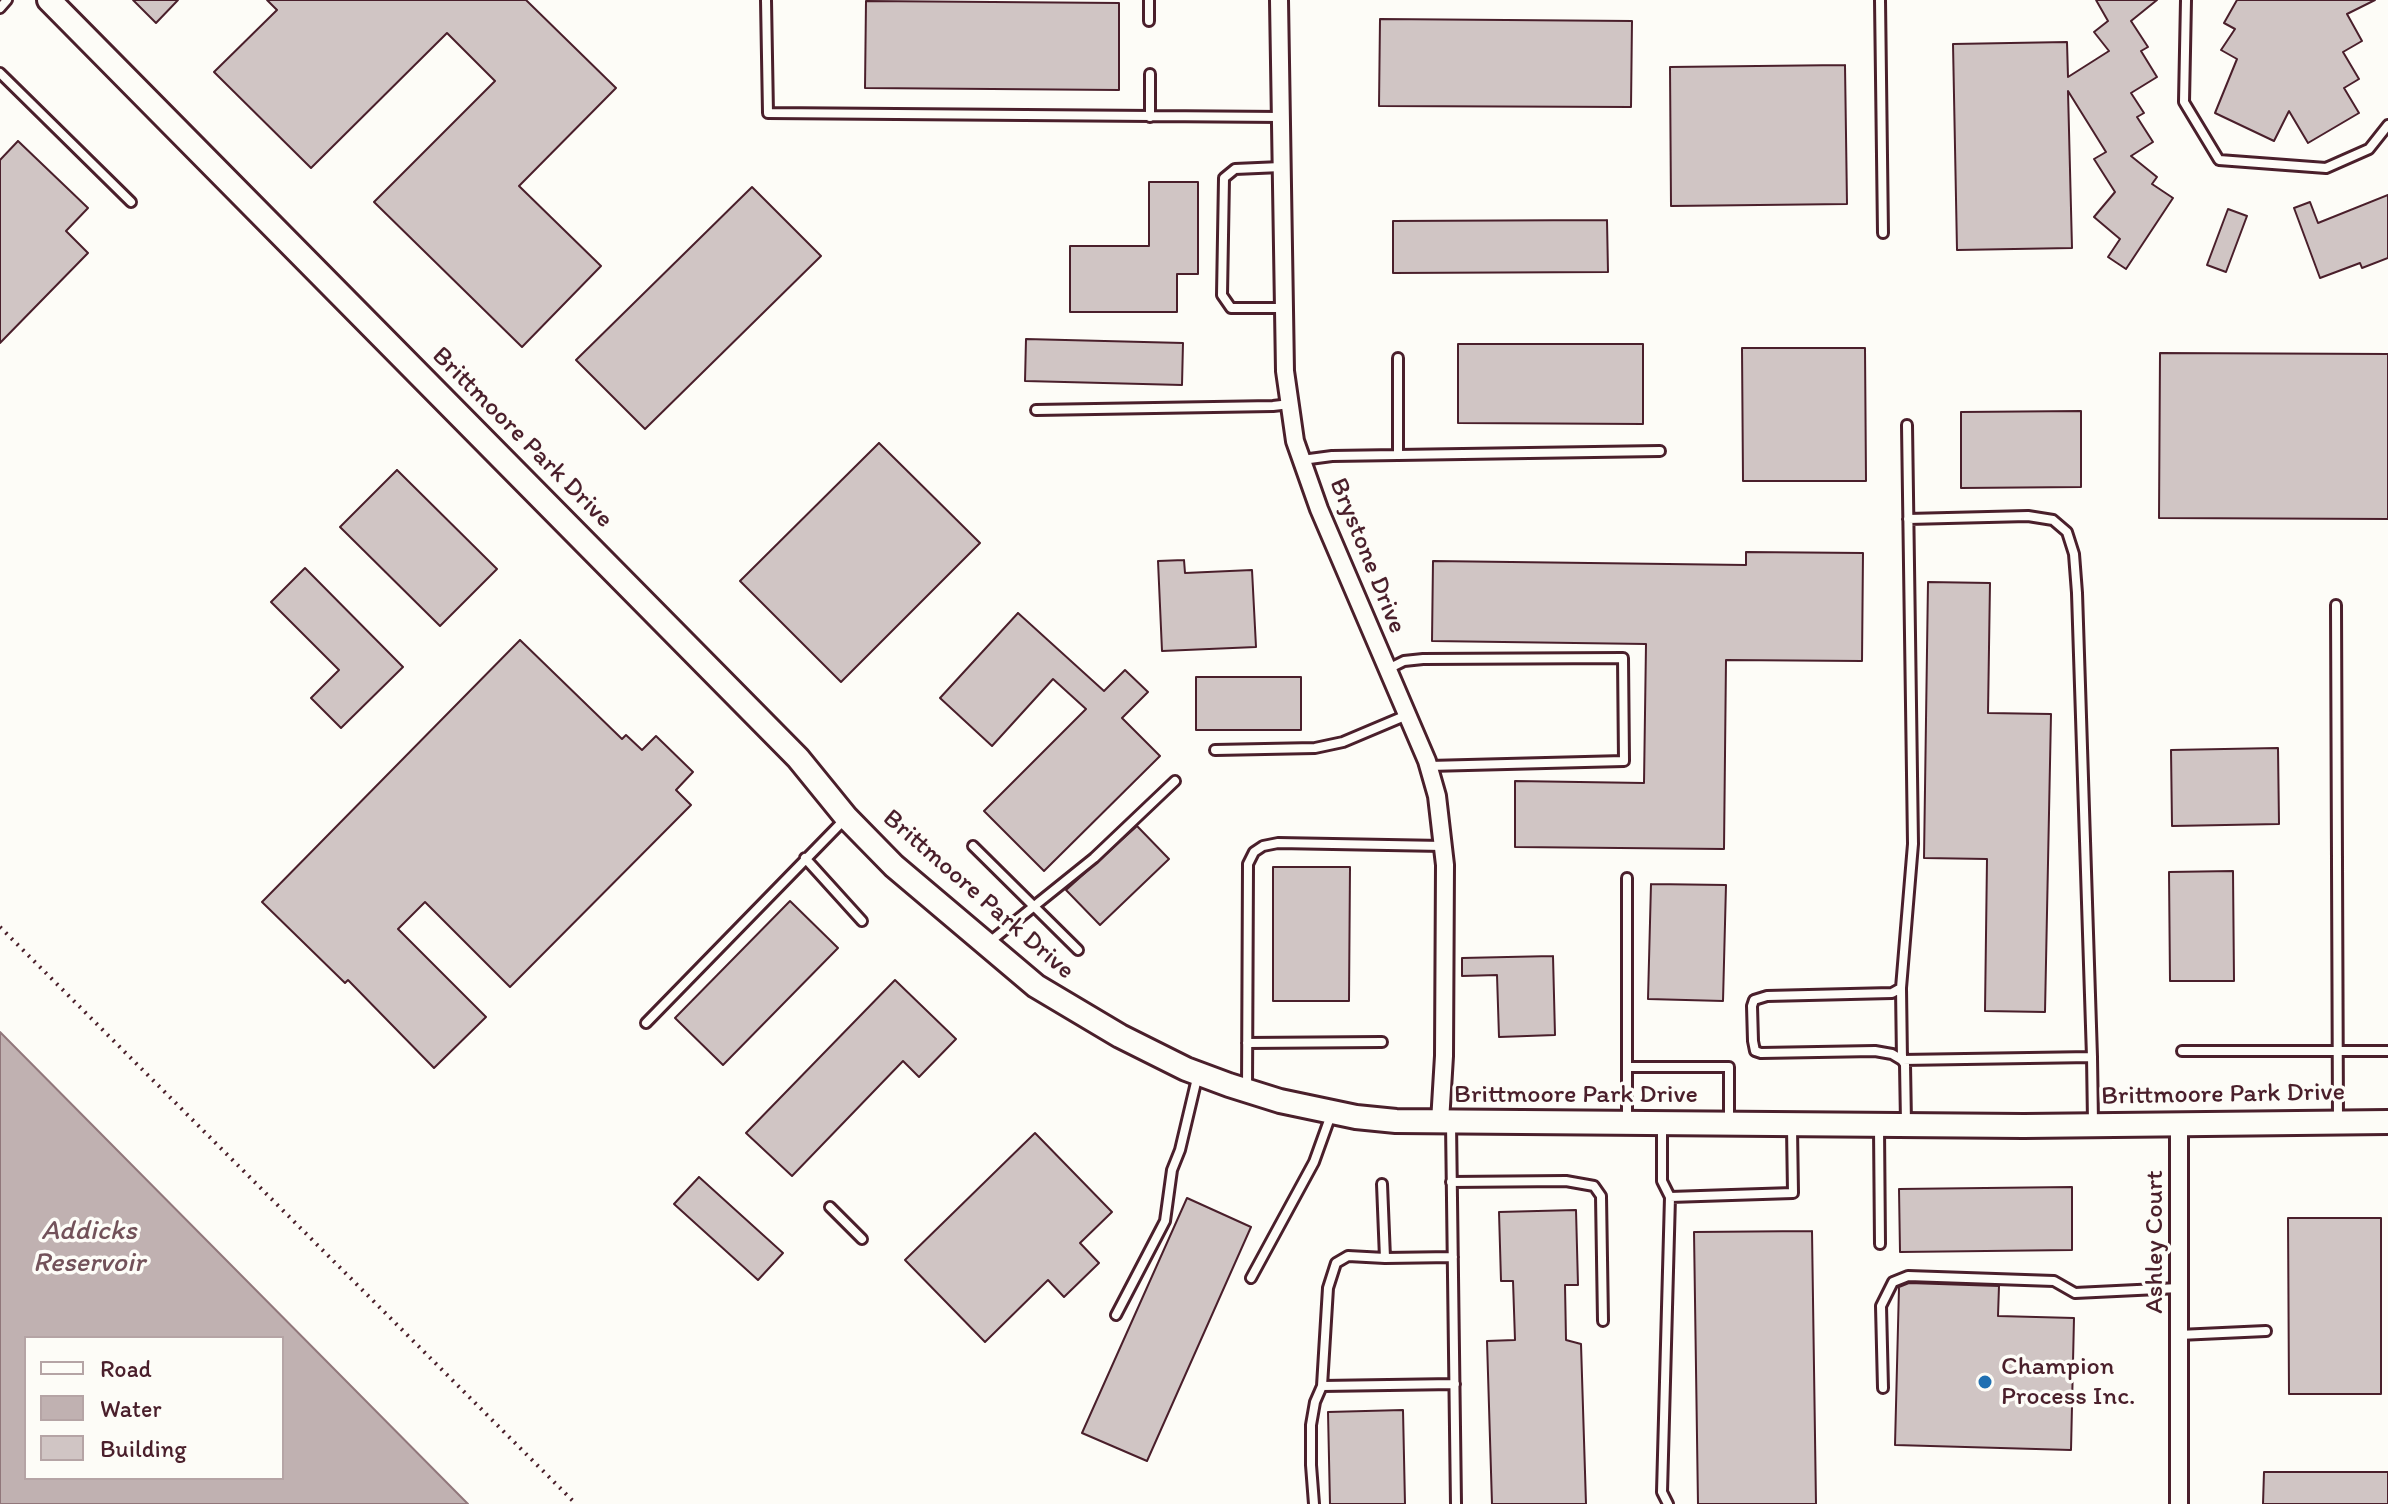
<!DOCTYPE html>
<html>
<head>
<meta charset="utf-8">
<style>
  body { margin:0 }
  #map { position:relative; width:2388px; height:1504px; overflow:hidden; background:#fdfcf7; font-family:Itim,sans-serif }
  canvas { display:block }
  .legend { position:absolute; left:24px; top:1336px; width:260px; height:144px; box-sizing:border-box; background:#fdfcf7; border:2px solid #b5a4a5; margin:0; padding:10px 14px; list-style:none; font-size:24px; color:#4a1f2b }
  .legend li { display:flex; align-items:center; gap:16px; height:40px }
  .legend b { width:40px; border:2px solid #b5a4a5 }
</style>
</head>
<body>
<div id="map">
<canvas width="2388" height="1504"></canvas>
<ul class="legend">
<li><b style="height:10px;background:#fdfcf7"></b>Road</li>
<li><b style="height:22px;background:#c0b1b1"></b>Water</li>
<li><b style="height:22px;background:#d0c5c4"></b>Building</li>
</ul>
</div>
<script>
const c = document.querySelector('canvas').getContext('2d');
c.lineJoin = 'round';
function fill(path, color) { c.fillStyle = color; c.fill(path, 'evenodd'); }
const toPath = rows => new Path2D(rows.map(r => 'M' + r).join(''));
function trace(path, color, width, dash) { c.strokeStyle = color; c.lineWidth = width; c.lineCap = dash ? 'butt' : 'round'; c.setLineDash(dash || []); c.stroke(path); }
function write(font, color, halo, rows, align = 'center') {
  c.font = font + ' Itim,sans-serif'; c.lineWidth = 7; c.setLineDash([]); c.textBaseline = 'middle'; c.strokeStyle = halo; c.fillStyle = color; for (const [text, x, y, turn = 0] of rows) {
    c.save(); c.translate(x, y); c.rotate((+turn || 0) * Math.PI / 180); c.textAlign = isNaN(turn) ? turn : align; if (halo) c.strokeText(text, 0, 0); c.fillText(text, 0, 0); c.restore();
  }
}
const water = toPath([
  [0,1032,468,1504,0,1504,0,1032],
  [26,1338,282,1338,282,1478,26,1478,26,1338]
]);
const building = toPath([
  [133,0,178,0,156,23,133,0],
  [267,0,526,0,616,88,519,186,601,266,522,347,374,202,495,81,447,33,311,168,214,72,277,10,267,0],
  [2096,0,2157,0,2131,21,2148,47,2141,51,2157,77,2131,93,2144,113,2137,117,2153,142,2131,156,2157,177,2152,184,2173,198,2126,269,2108,257,2120,239,2094,217,2115,192,2094,159,2106,152,2068,91,2072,248,1957,250,1953,44,2067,42,2068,77,2109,51,2094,32,2108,21,2096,0],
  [2237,0,2375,0,2347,14,2362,41,2343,52,2359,79,2344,88,2359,113,2308,143,2289,111,2274,141,2215,113,2237,59,2221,50,2235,29,2224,23,2237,0],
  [866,1,1119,3,1119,90,865,88,866,1],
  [1380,19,1632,21,1631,107,1379,106,1380,19],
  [1845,65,1847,204,1671,206,1670,67,1845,65],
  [18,141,88,208,66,231,88,253,0,343,0,160,18,141],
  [1149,182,1198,182,1198,274,1177,274,1177,312,1070,312,1070,246,1149,246,1149,182],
  [752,187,821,256,645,429,576,360,752,187],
  [2388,195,2388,258,2362,268,2360,263,2320,278,2294,208,2310,202,2318,223,2388,195],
  [2228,209,2247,216,2226,272,2207,265,2228,209],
  [1607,220,1608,272,1393,273,1393,221,1607,220],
  [1026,339,1183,343,1182,385,1025,381,1026,339],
  [1458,344,1643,344,1643,424,1458,423,1458,344],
  [1742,348,1865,348,1866,481,1743,481,1742,348],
  [2160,353,2388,354,2388,519,2159,518,2160,353],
  [2081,411,2081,487,1961,488,1961,412,2081,411],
  [879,443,980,543,841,682,740,581,879,443],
  [397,470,497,569,440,626,340,527,397,470],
  [1746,552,1863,553,1862,661,1726,660,1724,849,1515,847,1515,781,1644,783,1646,644,1432,641,1433,561,1746,565,1746,552],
  [1184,560,1185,573,1252,570,1256,647,1162,651,1158,561,1184,560],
  [305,568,403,667,341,728,311,698,339,670,271,602,305,568],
  [1928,582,1990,583,1988,713,2051,714,2045,1012,1985,1011,1987,859,1924,858,1928,582],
  [1018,613,1104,691,1125,670,1148,692,1122,718,1160,756,1044,871,984,811,1086,709,1053,679,992,746,940,698,1018,613],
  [520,640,622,739,626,735,642,750,656,736,693,772,676,790,691,805,510,987,425,902,398,929,486,1017,434,1068,348,980,345,983,262,902,520,640],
  [1196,677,1301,677,1301,730,1196,730,1196,677],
  [2278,748,2279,824,2172,826,2171,750,2278,748],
  [1137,826,1169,859,1100,925,1066,890,1137,826],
  [1273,867,1350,867,1349,1001,1273,1001,1273,867],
  [2233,871,2234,981,2170,981,2169,872,2233,871],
  [1651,884,1726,885,1723,1001,1648,999,1651,884],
  [790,901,838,948,723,1065,675,1018,790,901],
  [1553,956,1555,1035,1499,1037,1497,975,1462,976,1462,958,1553,956],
  [895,980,956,1039,919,1077,903,1061,792,1176,746,1133,895,980],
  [1035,1133,1112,1212,1080,1243,1099,1263,1064,1297,1048,1280,985,1342,905,1260,1035,1133],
  [699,1177,783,1253,758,1280,674,1204,699,1177],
  [2072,1187,2072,1250,1900,1252,1899,1189,2072,1187],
  [1187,1198,1251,1227,1147,1461,1082,1433,1187,1198],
  [1576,1210,1578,1285,1565,1285,1566,1340,1581,1344,1586,1504,1492,1504,1487,1341,1515,1340,1513,1281,1501,1281,1499,1212,1576,1210],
  [2288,1218,2381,1218,2381,1394,2289,1394,2288,1218],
  [1812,1231,1816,1504,1698,1504,1694,1232,1812,1231],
  [1909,1283,1999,1286,1998,1316,2074,1318,2071,1450,1895,1445,1899,1287,1909,1283],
  [1403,1410,1405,1504,1330,1504,1328,1412,1403,1410],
  [2264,1472,2388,1472,2388,1504,2263,1504,2264,1472]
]);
const path = toPath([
  [0,927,576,1504]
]);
const lane = toPath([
  [766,0,768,113,1281,117],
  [1149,0,1149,21],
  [1880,0,1883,233],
  [2186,0,2184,102,2219,160,2326,168,2369,149,2388,125],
  [0,8,7,0],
  [0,73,131,202],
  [1150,74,1150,117],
  [1281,167,1235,169,1224,178,1222,295,1231,308,1285,308],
  [1398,358,1398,455],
  [1036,410,1273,406,1290,404],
  [1302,460,1332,456,1660,451],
  [1908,519,2028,516,2053,520,2067,532,2074,554,2077,593,2092,1057],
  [2336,605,2338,1121],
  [1388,669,1404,661,1423,659,1623,658,1624,761,1429,766],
  [1215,750,1315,748,1343,742,1407,715],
  [973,846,1078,950],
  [805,858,862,921],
  [987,944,1094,858,1175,781],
  [1901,988,1902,1060,2092,1057,2093,1122],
  [646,1023,846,818],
  [1247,1043,1382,1042],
  [2182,1051,2388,1051],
  [1628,1067,1729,1067,1729,1122],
  [1247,1090,1248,864,1254,852,1263,846,1278,843,1443,846],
  [1451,1123,1456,1504],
  [1627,1123,1627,878],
  [1906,1123,1905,1064,1902,1060,1892,1054,1875,1051,1761,1053,1755,1051,1753,1041,1752,1006,1754,1000,1767,996,1892,993,1901,988,1913,844,1907,425],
  [1662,1125,1662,1181,1670,1197,1793,1193,1792,1128],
  [1879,1128,1880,1244],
  [1451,1182,1566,1181,1594,1186,1601,1196,1603,1321],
  [1382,1184,1385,1258,1453,1257],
  [830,1207,862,1239],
  [1251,1278,1314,1162,1332,1112],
  [1116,1315,1165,1221,1172,1170,1180,1150,1198,1074],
  [2179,1335,2266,1331],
  [1322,1386,1328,1288,1336,1263,1348,1256,1385,1258],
  [1883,1388,1881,1306,1893,1282,1908,1276,2054,1281,2075,1293,2179,1288],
  [1314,1504,1311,1465,1311,1425,1315,1402,1322,1386,1455,1384],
  [1668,1504,1662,1492,1670,1197]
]);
const street = toPath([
  [1279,0,1285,371,1295,441,1319,509,1427,761,1437,796,1445,865,1444,1056,1440,1122],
  [2179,1125,2179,1504]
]);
const secondary = toPath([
  [49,0,798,758,846,817,894,866,1036,986,1120,1036,1186,1069,1229,1085,1280,1101,1356,1117,1396,1121,2024,1126,2388,1122]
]);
const markers = [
  [1985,1382,8,"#1f6fb2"]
];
const streetNames = [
  ["Brittmoore Park Drive",522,438,45],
  ["Brystone Drive",1367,556,68],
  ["Brittmoore Park Drive",978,895,41],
  ["Brittmoore Park Drive",1576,1095],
  ["Brittmoore Park Drive",2223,1095,-1],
  ["Ashley Court",2155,1242,-90]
];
const poiNames = [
  ["Champion",2001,1367],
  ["Process Inc.",2001,1397]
];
const waterNames = [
  ["Addicks",89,1232],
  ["Reservoir",89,1264]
];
fill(water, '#c0b1b1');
trace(water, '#91777b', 2);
fill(building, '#d0c5c4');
trace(building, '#4a1f2b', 2);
trace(lane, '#4a1f2b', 14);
trace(street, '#4a1f2b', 22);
trace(secondary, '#4a1f2b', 28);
trace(path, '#4a1f2b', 4, [2, 6]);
trace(lane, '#fdfcf7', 8);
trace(street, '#fdfcf7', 16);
trace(secondary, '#fdfcf7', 22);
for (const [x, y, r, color] of markers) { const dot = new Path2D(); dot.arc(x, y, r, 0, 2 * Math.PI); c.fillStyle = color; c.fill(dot); trace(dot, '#fdfcf7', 3); }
write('26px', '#4a1f2b', '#fdfcf7', streetNames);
write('26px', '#4a1f2b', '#fdfcf7', poiNames, 'left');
write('italic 28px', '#73525a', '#fdfcf7', waterNames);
</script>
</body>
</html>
